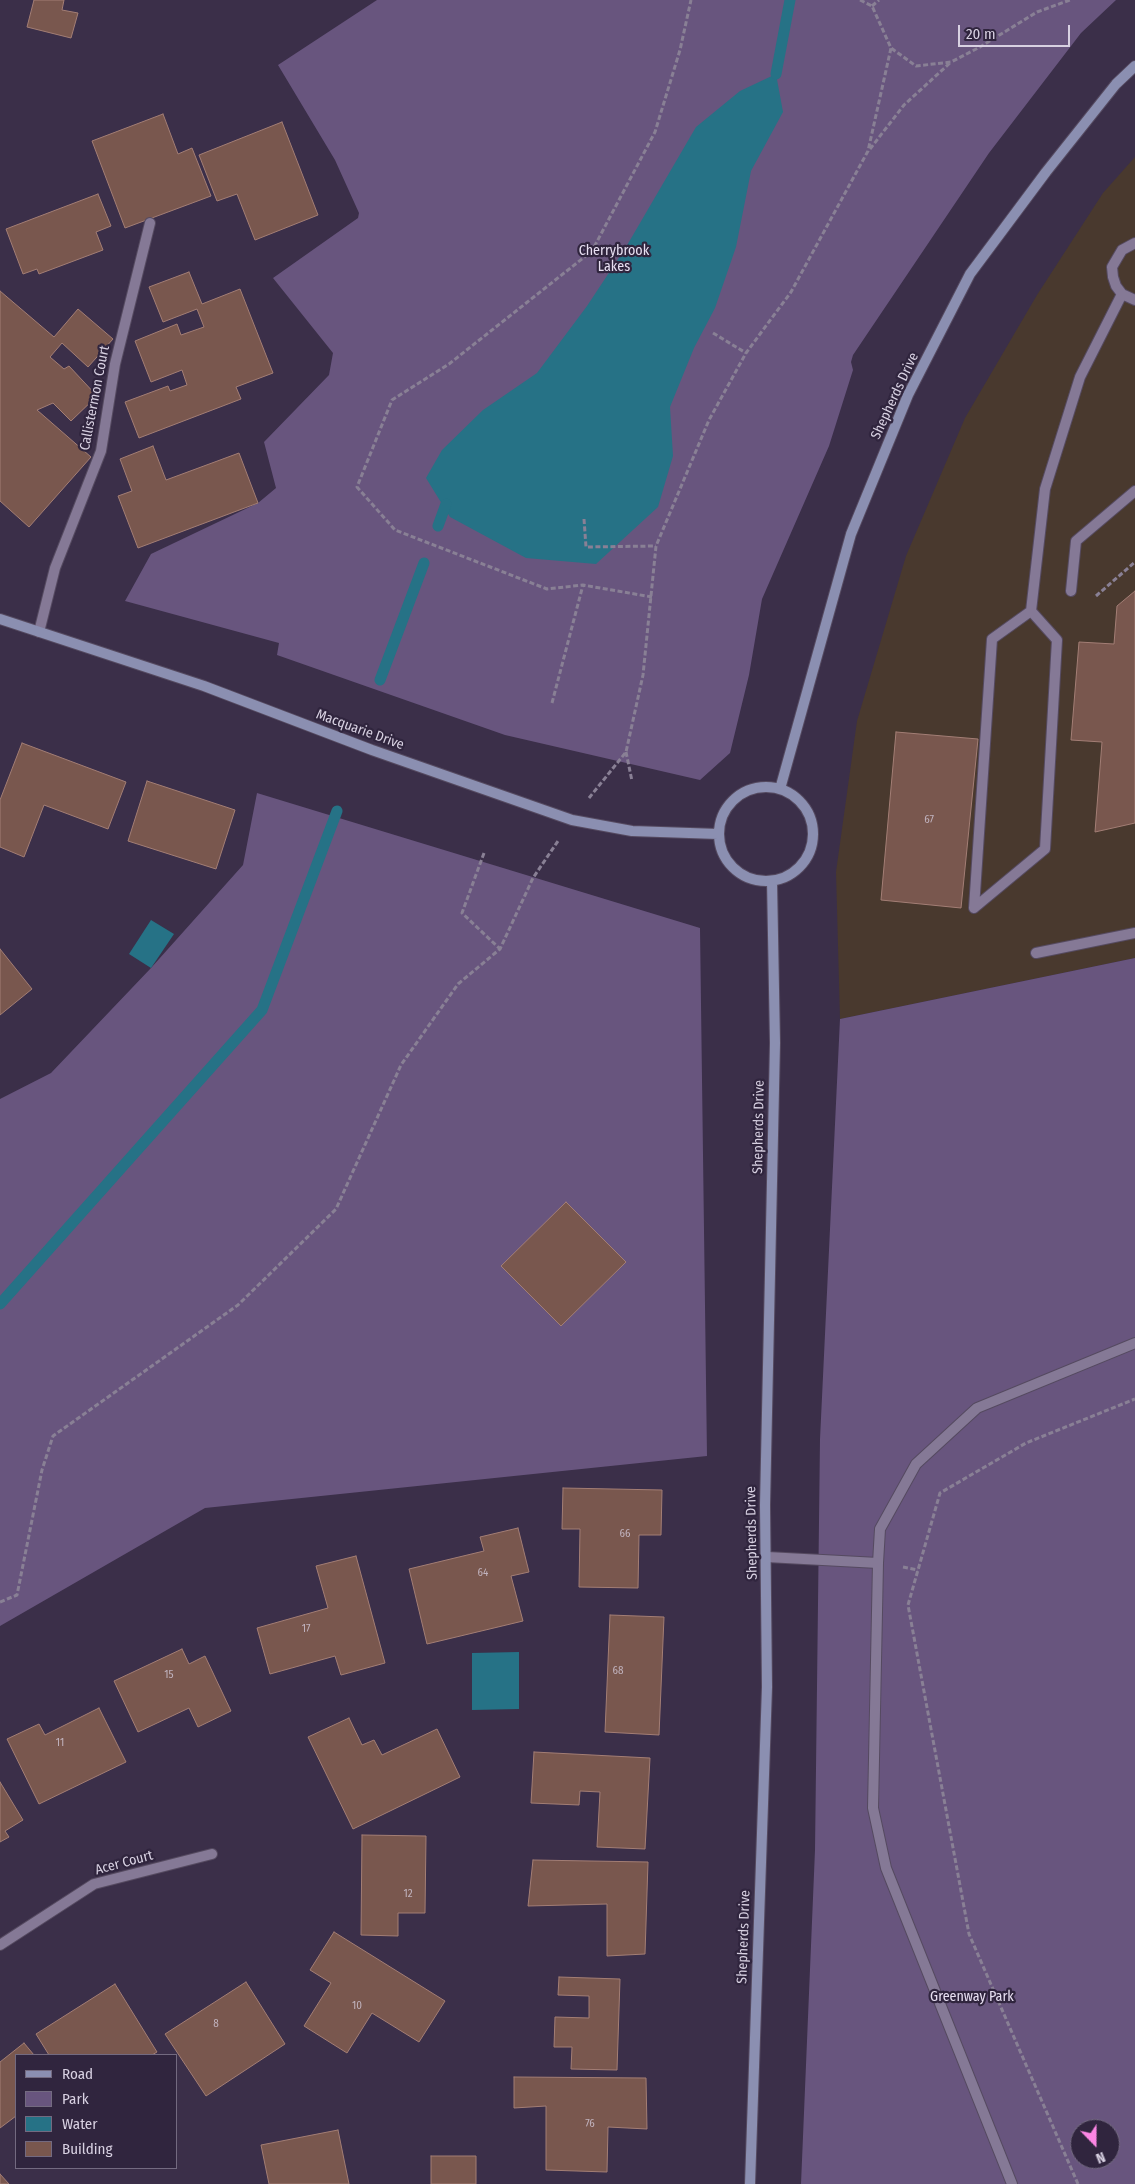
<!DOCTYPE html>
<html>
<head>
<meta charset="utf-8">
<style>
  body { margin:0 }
  #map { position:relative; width:1135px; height:2184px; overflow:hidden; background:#3b2f49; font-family:"Fira Sans Condensed",sans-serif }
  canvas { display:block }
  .legend { position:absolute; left:15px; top:2054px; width:162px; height:115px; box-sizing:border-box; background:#30253e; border:1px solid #736a80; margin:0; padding:6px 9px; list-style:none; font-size:15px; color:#d8d1e2 }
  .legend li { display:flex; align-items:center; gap:10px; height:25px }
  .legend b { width:25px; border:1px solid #736a80 }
  .north { position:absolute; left:1070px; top:2119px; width:50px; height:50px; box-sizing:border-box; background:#30253e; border:1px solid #736a80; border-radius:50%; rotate:158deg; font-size:14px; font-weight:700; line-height:20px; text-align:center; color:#d8d1e2 }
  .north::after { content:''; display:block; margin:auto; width:18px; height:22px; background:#fc86e4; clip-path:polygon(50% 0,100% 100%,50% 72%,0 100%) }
  .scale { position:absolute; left:958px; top:25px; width:112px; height:22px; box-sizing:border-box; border:2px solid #d8d1e2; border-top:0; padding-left:6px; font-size:15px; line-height:18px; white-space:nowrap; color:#d8d1e2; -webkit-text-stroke:4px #30253e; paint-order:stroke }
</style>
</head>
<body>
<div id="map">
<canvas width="1135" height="2184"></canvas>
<ul class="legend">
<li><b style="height:6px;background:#8b8fb1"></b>Road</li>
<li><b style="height:14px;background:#68557e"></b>Park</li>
<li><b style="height:14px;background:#267286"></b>Water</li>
<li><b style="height:14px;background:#79574e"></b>Building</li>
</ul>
<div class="north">N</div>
<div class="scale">20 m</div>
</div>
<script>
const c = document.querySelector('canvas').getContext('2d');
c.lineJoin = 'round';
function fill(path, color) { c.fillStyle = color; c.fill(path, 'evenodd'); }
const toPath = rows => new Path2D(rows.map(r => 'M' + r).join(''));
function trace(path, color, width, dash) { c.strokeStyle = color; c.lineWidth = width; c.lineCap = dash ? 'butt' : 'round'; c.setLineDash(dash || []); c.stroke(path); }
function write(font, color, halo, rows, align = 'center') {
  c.font = font + ' "Fira Sans Condensed",sans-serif'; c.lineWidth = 4.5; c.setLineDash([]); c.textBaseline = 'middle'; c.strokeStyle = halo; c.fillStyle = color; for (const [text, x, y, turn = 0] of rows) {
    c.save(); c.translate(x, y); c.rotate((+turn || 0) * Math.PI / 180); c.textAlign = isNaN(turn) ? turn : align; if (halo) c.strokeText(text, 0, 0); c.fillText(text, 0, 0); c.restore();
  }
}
const commercial = toPath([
  [1135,157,1135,958,840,1019,836,872,857,721,906,556,965,418,1037,295,1103,193]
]);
const green = toPath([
  [377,0,1116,0,1081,33,989,153,853,355,851,362,853,370,829,446,762,599,749,675,730,753,700,780,505,735,277,655,279,643,125,601,151,554,258,503,276,488,264,442,329,375,333,353,273,278,358,218,359,213,335,160,278,65],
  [257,793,700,928,707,1456,205,1508,0,1626,0,1099,51,1073,151,968,243,865],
  [1135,958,1135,2184,801,2184,815,1850,820,1439,840,1019],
  [1080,2129,1110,2129,1110,2159,1080,2159]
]);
const water = toPath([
  [776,74,783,112,751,171,736,247,715,308,694,348,670,407,673,456,658,507,596,564,526,558,450,517,426,478,442,450,483,410,537,373,587,306,626,247,696,127,740,91],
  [151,920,174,934,151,968,129,954],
  [519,1652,519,1709,472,1710,472,1653]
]);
const stream = toPath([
  [776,74,790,0],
  [438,526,446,504],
  [380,680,424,563],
  [0,1304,262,1010,337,811]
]);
const building = toPath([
  [34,0,64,0,62,10,78,13,71,38,27,27,34,0],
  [163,114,178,154,192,148,211,196,125,228,92,141,163,114],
  [282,122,318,215,255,240,237,194,217,201,199,155,282,122],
  [98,194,111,226,96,232,103,250,39,274,37,269,23,274,6,229,98,194],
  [189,272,202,304,240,289,273,373,236,387,241,399,139,438,125,402,168,386,170,391,187,385,182,370,151,382,135,341,177,324,181,335,204,327,197,309,163,322,149,287,189,272],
  [0,291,54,337,78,309,113,339,88,367,62,343,50,357,64,369,69,366,97,396,71,421,53,403,37,410,91,457,29,527,0,501,0,291],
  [153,446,166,480,239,453,258,503,138,548,118,496,132,491,120,459,153,446],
  [1135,591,1135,823,1095,832,1102,742,1071,740,1079,642,1114,644,1117,606,1135,591],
  [896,732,978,739,961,908,881,900,896,732],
  [22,743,126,782,108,829,44,805,24,857,0,847,0,800,22,743],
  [147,781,235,810,216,869,128,841,147,781],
  [0,949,32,989,0,1015,0,949],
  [566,1202,626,1262,561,1326,501,1266,566,1202],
  [563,1488,662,1490,661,1535,639,1535,638,1588,579,1587,580,1529,562,1529,563,1488],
  [518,1528,529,1572,511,1576,523,1621,427,1644,409,1569,484,1551,480,1537,518,1528],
  [356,1556,385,1663,341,1675,335,1656,270,1674,257,1628,328,1608,316,1566,356,1556],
  [610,1615,664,1617,659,1735,605,1732,610,1615],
  [182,1649,189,1664,205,1656,231,1711,198,1727,189,1708,138,1732,114,1681,182,1649],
  [99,1708,126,1762,39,1804,7,1739,39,1724,45,1735,99,1708],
  [349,1718,362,1745,374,1740,382,1755,437,1729,460,1777,353,1829,308,1737,349,1718],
  [534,1752,650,1758,645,1849,597,1847,600,1792,580,1791,579,1805,531,1803,534,1752],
  [0,1782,23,1820,5,1831,9,1837,0,1842,0,1782],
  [362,1835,426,1836,425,1913,398,1913,398,1936,361,1935,362,1835],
  [533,1860,648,1862,645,1954,607,1956,607,1904,528,1906,533,1860],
  [334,1932,445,2001,419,2042,372,2013,347,2053,304,2026,331,1983,310,1970,334,1932],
  [559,1977,620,1979,617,2070,571,2069,572,2047,554,2047,555,2017,589,2018,589,1996,558,1995,559,1977],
  [246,1982,285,2044,206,2096,165,2034,246,1982],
  [115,1984,157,2052,152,2055,49,2055,36,2034,115,1984],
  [24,2043,34,2055,16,2055,16,2116,0,2128,0,2062,24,2043],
  [514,2077,646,2078,647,2129,608,2127,607,2172,546,2170,546,2106,514,2108,514,2077],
  [338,2130,349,2184,269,2184,261,2145,338,2130],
  [431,2156,476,2156,476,2184,431,2184,431,2156],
  [0,2174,9,2184,0,2184,0,2174]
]);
const path = toPath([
  [860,0,872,6,891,48,916,66,951,62,980,47,1037,12,1070,0],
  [872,6,879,0],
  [870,149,904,105,951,62],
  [713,333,746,353],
  [584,519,586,547,656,546],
  [1096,596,1135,562],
  [652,597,583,585,547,589,395,530,357,487,392,400,449,364,592,251,655,132,680,50,691,0],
  [552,703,583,585],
  [626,752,632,781],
  [589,798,626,752,643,675,656,546,709,420,746,353,791,292,868,151,891,48],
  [484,853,462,913,500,949],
  [903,1567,918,1570],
  [0,1602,17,1595,42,1470,53,1436,238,1305,336,1209,401,1065,458,984,500,949,533,878,558,841],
  [1078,2184,969,1934,908,1605,940,1493,1026,1443,1135,1399]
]);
const service = toPath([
  [1135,243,1122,250,1112,267,1113,277,1116,286,1122,294,1135,300],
  [1071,591,1076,541,1135,491],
  [974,908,992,639,1031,611,1045,489,1080,377,1122,294],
  [974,908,1045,849,1057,640,1031,611],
  [1036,953,1135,933],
  [767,1557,878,1563],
  [1012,2184,886,1868,873,1808,878,1563,880,1529,916,1464,977,1408,1135,1343]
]);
const minor = toPath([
  [39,632,55,568,101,451,115,364,150,223],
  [0,1945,94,1884,212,1854]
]);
const secondary = toPath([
  [0,619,204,686,372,750,572,820,632,831,718,834],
  '719 834a47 47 0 1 1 94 0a47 47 0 1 1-94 0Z',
  [780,789,851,534,908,395,970,274,1046,172,1116,84,1135,66],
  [750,2184,767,1687,765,1505,775,1043,772,881]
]);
const numberNames = [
  ["67",929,820],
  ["66",625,1534],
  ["64",483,1573],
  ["17",306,1629],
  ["68",618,1671],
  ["15",169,1675],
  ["11",60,1743],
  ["12",408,1894],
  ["10",357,2006],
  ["8",216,2024],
  ["76",590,2124]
];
const parkNames = [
  ["Cherrybrook",614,251],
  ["Lakes",614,267],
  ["Greenway Park",972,1997]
];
const streetNames = [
  ["Shepherds Drive",895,396,-65],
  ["Callistermon Court",95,398,-79],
  ["Macquarie Drive",360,730,20],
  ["Shepherds Drive",759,1127,-89],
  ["Shepherds Drive",752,1533,-91],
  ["Acer Court",124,1863,-15],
  ["Shepherds Drive",744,1937,-88]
];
fill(commercial, '#49392e');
fill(green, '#68557e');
fill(water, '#267286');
trace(stream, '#267286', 11);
fill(building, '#79574e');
trace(building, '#a37e75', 1);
trace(service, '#554a60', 12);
trace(minor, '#554a60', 12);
trace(secondary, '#554a60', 12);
trace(path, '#898095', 3, [5, 2.5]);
trace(service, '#857996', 10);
trace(minor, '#857996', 10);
trace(secondary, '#8b8fb1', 10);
write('11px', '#c0b2bd', null, numberNames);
write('14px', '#e8e0f2', '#30253e', parkNames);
write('14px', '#d8d1e2', '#30253e', streetNames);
</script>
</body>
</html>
